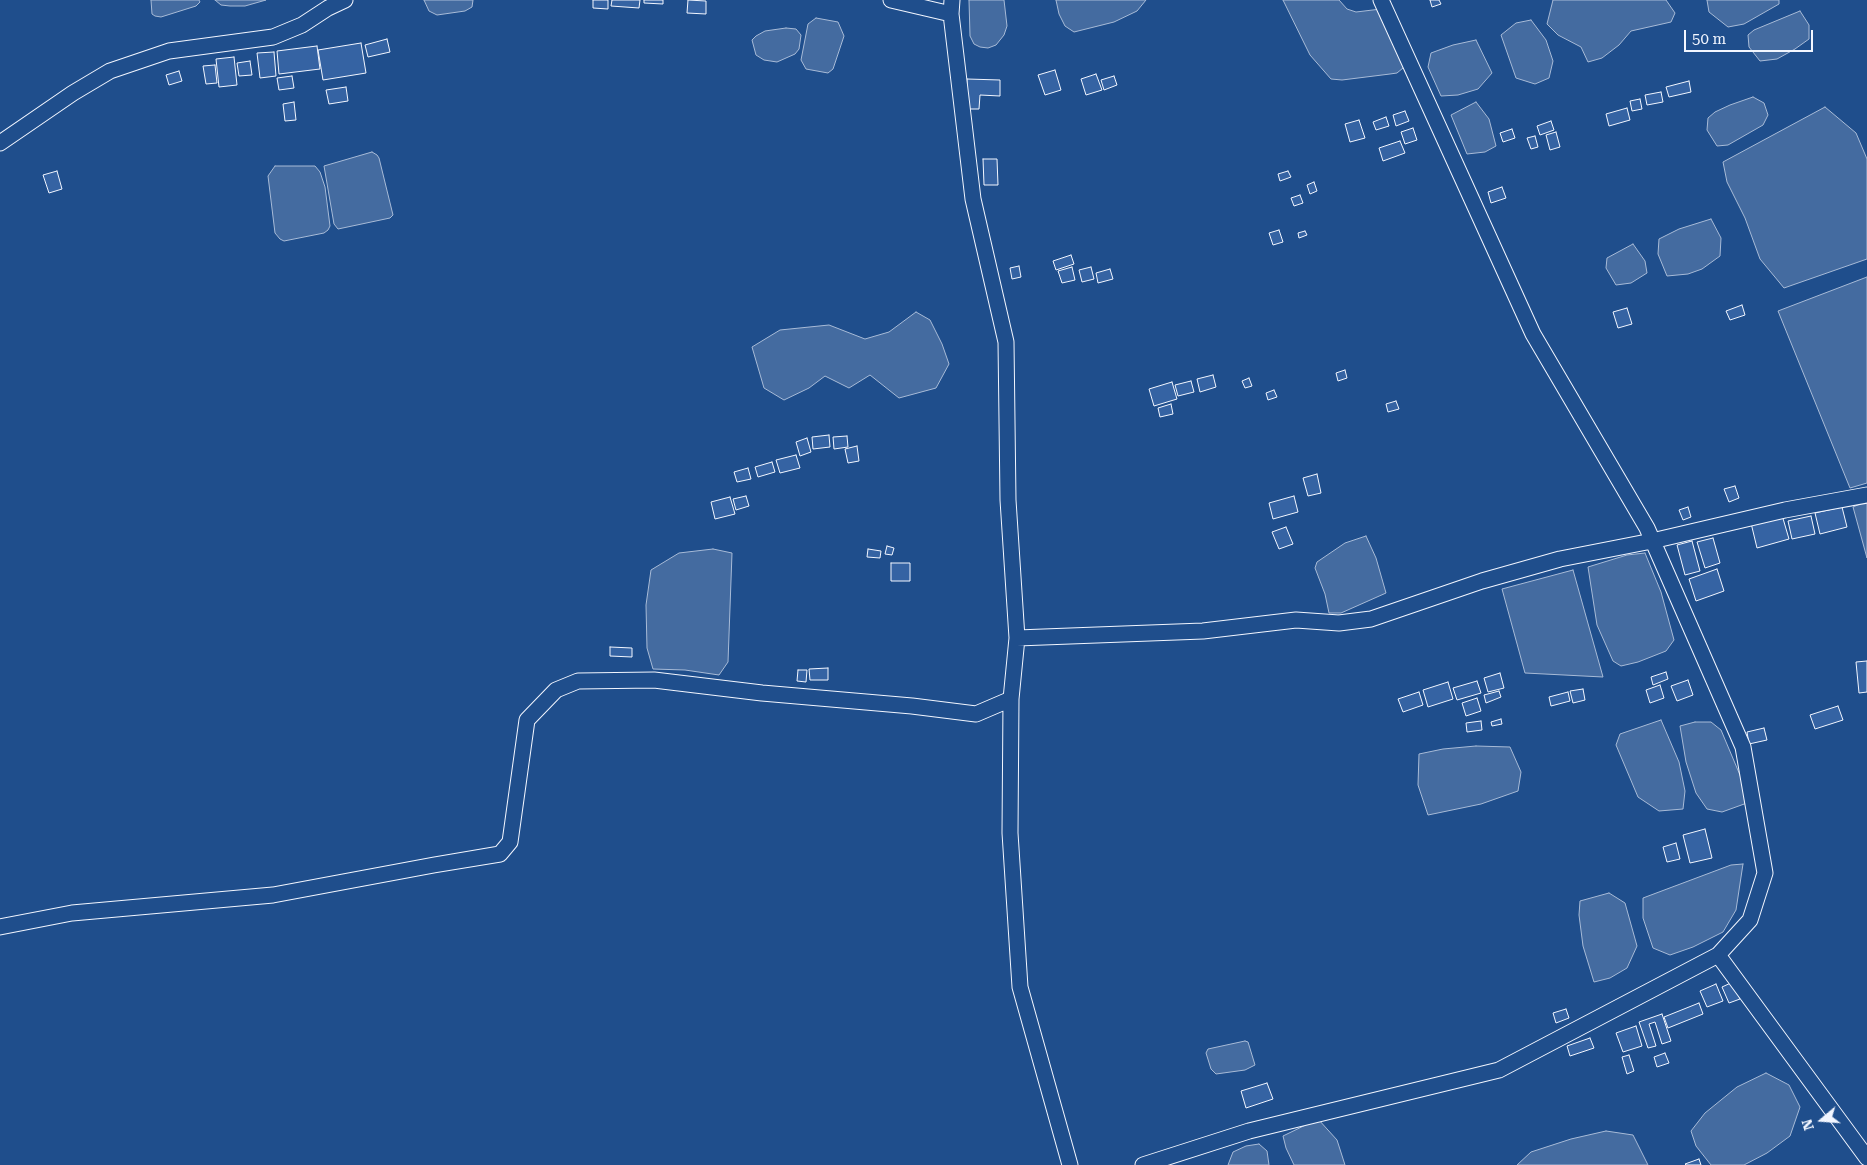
<!DOCTYPE html>
<html>
<head>
<meta charset="utf-8">
<style>
  body { margin:0 }
  #map { position:relative; width:1867px; height:1165px; overflow:hidden; background:#1f4e8c; font-family:"Roboto Serif",serif }
  canvas { display:block }
  .north { position:absolute; left:1797px; top:1095px; width:50px; height:50px; -webkit-text-stroke:4px #1f4e8c; paint-order:stroke; rotate:252deg; font-size:14px; font-weight:700; line-height:20px; text-align:center; color:#f2f6ff }
  .north::after { content:''; display:block; margin:auto; width:18px; height:22px; background:#f2f6ff; clip-path:polygon(50% 0,100% 100%,50% 72%,0 100%) }
  .scale { position:absolute; left:1684px; top:30px; width:129px; height:22px; box-sizing:border-box; border:2px solid #f2f6ff; border-top:0; padding-left:6px; font-size:15px; line-height:18px; white-space:nowrap; color:#f2f6ff; -webkit-text-stroke:4px #1f4e8c; paint-order:stroke }
</style>
</head>
<body>
<div id="map">
<canvas width="1867" height="1165"></canvas>
<div class="north">N</div>
<div class="scale">50 m</div>
</div>
<script>
const c = document.querySelector('canvas').getContext('2d');
c.lineJoin = 'round';
function fill(path, color) { c.fillStyle = color; c.fill(path, 'evenodd'); }
const toPath = rows => new Path2D(rows.map(r => 'M' + r).join(''));
function trace(path, color, width, dash) { c.strokeStyle = color; c.lineWidth = width; c.lineCap = dash ? 'butt' : 'round'; c.setLineDash(dash || []); c.stroke(path); }
const water = toPath([
  [151,0,199,0,200,2,196,6,161,17,155,16,152,14,151,0],
  [215,0,266,0,245,6,230,6,221,5,215,0],
  [424,0,473,0,472,7,465,11,437,15,429,11,424,0],
  [969,0,1004,0,1007,26,1004,35,996,45,988,48,980,47,974,44,970,36,969,0],
  [1056,0,1146,0,1137,11,1114,22,1074,32,1065,26,1059,14,1056,0],
  [1283,0,1339,0,1347,9,1356,12,1381,9,1405,62,1403,68,1397,73,1390,74,1342,80,1331,79,1310,55,1283,0],
  [1553,0,1666,0,1675,13,1671,22,1631,31,1619,45,1602,58,1588,62,1581,47,1558,35,1547,24,1553,0],
  [1707,0,1779,0,1779,4,1744,24,1728,27,1709,12,1707,0],
  [1800,11,1809,25,1809,39,1795,49,1777,59,1760,61,1749,47,1748,35,1754,30,1800,11],
  [816,18,838,22,844,36,833,69,828,73,806,69,801,60,808,24,816,18],
  [1531,20,1546,40,1553,61,1549,78,1535,84,1516,78,1501,35,1516,23,1531,20],
  [786,28,796,29,801,35,799,49,795,54,777,62,764,60,756,55,752,40,756,36,765,31,786,28],
  [1476,40,1492,73,1478,89,1458,95,1441,96,1428,67,1431,53,1453,45,1476,40],
  [1753,97,1764,103,1768,115,1763,125,1728,145,1717,146,1707,130,1708,118,1715,112,1730,105,1753,97],
  [1476,102,1489,119,1496,146,1485,152,1467,154,1451,115,1476,102],
  [1825,107,1856,133,1867,159,1867,259,1784,288,1760,259,1745,218,1727,182,1723,162,1825,107],
  [372,152,377,155,379,158,393,215,390,218,338,229,334,224,324,166,372,152],
  [275,166,315,166,320,172,325,187,330,226,328,230,324,233,284,241,280,239,275,233,268,176,275,166],
  [1711,219,1721,238,1720,256,1702,269,1688,274,1667,276,1658,254,1659,239,1679,229,1711,219],
  [1633,244,1645,261,1647,273,1631,283,1616,285,1606,268,1607,258,1633,244],
  [1867,277,1867,483,1850,488,1778,311,1867,277],
  [916,312,930,320,942,344,949,364,936,388,899,398,870,375,849,388,825,376,809,388,784,400,764,388,752,347,780,330,829,325,865,339,889,332,916,312],
  [1867,501,1867,558,1853,507,1867,501],
  [1366,536,1376,558,1386,593,1341,613,1329,613,1325,594,1315,568,1317,562,1345,543,1366,536],
  [713,549,732,553,728,662,719,675,685,670,653,669,647,648,646,605,651,570,679,553,713,549],
  [1645,553,1661,592,1674,640,1666,651,1638,662,1621,666,1613,661,1597,625,1588,567,1627,555,1645,553],
  [1573,570,1603,677,1525,673,1502,589,1573,570],
  [1661,720,1679,762,1685,791,1683,809,1659,811,1638,797,1616,745,1620,734,1661,720],
  [1695,722,1711,722,1721,730,1745,787,1747,803,1722,812,1707,809,1696,793,1686,762,1680,726,1695,722],
  [1476,746,1510,747,1521,772,1518,791,1481,804,1428,815,1418,785,1419,754,1443,749,1476,746],
  [1743,864,1736,910,1723,932,1693,947,1670,955,1653,948,1643,918,1643,898,1731,865,1743,864],
  [1609,893,1625,903,1637,946,1627,968,1610,978,1594,982,1583,946,1579,915,1580,901,1609,893],
  [1245,1041,1248,1042,1255,1065,1245,1070,1216,1074,1211,1069,1206,1053,1208,1049,1245,1041],
  [1766,1073,1789,1085,1800,1107,1790,1136,1767,1153,1744,1165,1711,1165,1696,1146,1691,1131,1705,1113,1737,1087,1766,1073],
  [1318,1119,1337,1140,1345,1165,1294,1165,1286,1148,1283,1136,1318,1119],
  [1606,1131,1633,1135,1648,1165,1517,1165,1531,1152,1571,1139,1606,1131],
  [1259,1144,1267,1151,1269,1165,1228,1165,1233,1152,1246,1146,1259,1144]
]);
const building = toPath([
  [593,0,608,0,608,9,593,8,593,0],
  [612,0,640,0,639,8,611,6,612,0],
  [644,0,663,0,663,4,644,3,644,0],
  [688,0,706,1,706,14,687,13,688,0],
  [1430,0,1439,0,1441,4,1432,7,1430,0],
  [387,39,390,52,368,57,365,45,387,39],
  [361,43,366,73,323,80,318,50,361,43],
  [317,46,320,69,279,74,277,51,317,46],
  [274,52,276,76,260,78,257,53,274,52],
  [234,57,237,85,219,87,216,59,234,57],
  [250,61,252,75,239,76,237,63,250,61],
  [215,65,217,83,206,84,203,66,215,65],
  [1055,70,1061,90,1045,95,1038,75,1055,70],
  [179,71,182,81,169,85,166,75,179,71],
  [1096,74,1102,90,1086,95,1081,79,1096,74],
  [292,76,294,88,279,90,277,78,292,76],
  [1114,76,1117,85,1104,90,1101,80,1114,76],
  [967,79,1000,80,1000,96,980,95,979,109,966,109,967,79],
  [1689,81,1691,92,1669,97,1666,87,1689,81],
  [346,87,348,101,329,104,326,90,346,87],
  [1661,92,1663,102,1647,105,1645,95,1661,92],
  [1640,99,1642,109,1632,111,1630,101,1640,99],
  [294,102,296,120,285,121,283,104,294,102],
  [1627,108,1630,120,1609,126,1606,114,1627,108],
  [1405,111,1409,121,1396,126,1393,115,1405,111],
  [1386,117,1389,126,1376,130,1373,122,1386,117],
  [1359,120,1365,138,1350,142,1345,124,1359,120],
  [1551,121,1554,130,1540,135,1537,126,1551,121],
  [1413,128,1417,140,1405,144,1401,132,1413,128],
  [1512,129,1515,138,1503,142,1500,133,1512,129],
  [1556,132,1560,147,1550,150,1546,135,1556,132],
  [1535,136,1538,147,1531,149,1527,138,1535,136],
  [1400,141,1405,153,1383,161,1379,148,1400,141],
  [983,159,997,159,998,185,984,185,983,159],
  [57,171,62,189,49,193,43,175,57,171],
  [1288,171,1291,177,1280,181,1278,174,1288,171],
  [1314,182,1317,191,1310,194,1307,185,1314,182],
  [1502,187,1506,198,1491,203,1488,192,1502,187],
  [1300,195,1303,203,1294,206,1291,198,1300,195],
  [1279,230,1283,242,1273,245,1269,233,1279,230],
  [1305,231,1307,235,1299,238,1298,233,1305,231],
  [1071,255,1074,264,1056,270,1053,261,1071,255],
  [1019,266,1021,277,1012,279,1010,268,1019,266],
  [1072,267,1075,280,1062,283,1058,271,1072,267],
  [1091,267,1094,279,1082,282,1079,270,1091,267],
  [1110,269,1113,279,1098,283,1096,273,1110,269],
  [1742,305,1745,315,1730,320,1726,311,1742,305],
  [1627,308,1632,324,1618,328,1613,312,1627,308],
  [1345,370,1347,378,1338,381,1336,373,1345,370],
  [1213,375,1216,387,1200,392,1197,379,1213,375],
  [1249,378,1252,386,1245,388,1242,381,1249,378],
  [1191,381,1194,392,1178,396,1175,385,1191,381],
  [1172,382,1177,399,1154,406,1149,389,1172,382],
  [1274,390,1277,397,1268,400,1266,393,1274,390],
  [1396,401,1399,409,1388,412,1386,404,1396,401],
  [1171,404,1173,414,1160,417,1158,408,1171,404],
  [829,435,830,447,813,449,812,437,829,435],
  [847,436,848,447,834,449,833,437,847,436],
  [807,438,811,452,800,456,796,442,807,438],
  [857,446,859,461,848,463,845,449,857,446],
  [796,455,800,468,780,473,776,460,796,455],
  [772,462,775,472,758,477,755,467,772,462],
  [748,468,751,479,737,482,734,472,748,468],
  [1317,474,1321,493,1308,496,1303,478,1317,474],
  [1735,486,1739,498,1729,502,1724,489,1735,486],
  [746,496,749,506,736,510,733,499,746,496],
  [1294,496,1298,512,1273,519,1269,503,1294,496],
  [730,497,735,514,715,519,711,502,730,497],
  [1688,507,1691,517,1683,520,1679,510,1688,507],
  [1842,507,1847,527,1820,534,1815,513,1842,507],
  [1782,515,1789,539,1757,548,1751,523,1782,515],
  [1811,516,1815,534,1792,539,1788,521,1811,516],
  [1286,527,1293,544,1279,549,1272,532,1286,527],
  [1713,538,1720,563,1705,568,1697,542,1713,538],
  [1692,541,1700,571,1685,575,1677,545,1692,541],
  [887,546,894,548,892,555,885,554,887,546],
  [868,549,881,551,880,558,867,557,868,549],
  [891,563,910,563,910,581,891,581,891,563],
  [1717,569,1724,591,1696,601,1689,579,1717,569],
  [610,647,632,648,632,657,610,656,610,647],
  [1867,661,1867,692,1859,693,1856,662,1867,661],
  [828,668,828,680,810,680,809,669,828,668],
  [798,670,807,670,806,682,797,681,798,670],
  [1666,672,1668,679,1653,685,1651,677,1666,672],
  [1500,673,1504,688,1488,692,1484,678,1500,673],
  [1688,680,1693,695,1677,701,1671,686,1688,680],
  [1477,681,1481,693,1457,700,1453,688,1477,681],
  [1448,682,1453,699,1428,707,1423,690,1448,682],
  [1660,685,1664,698,1650,703,1646,690,1660,685],
  [1583,689,1585,700,1573,703,1570,691,1583,689],
  [1499,691,1501,697,1486,703,1484,695,1499,691],
  [1419,692,1423,705,1403,712,1398,699,1419,692],
  [1568,692,1570,701,1551,706,1549,697,1568,692],
  [1477,698,1481,711,1466,716,1462,703,1477,698],
  [1838,706,1843,720,1815,729,1810,715,1838,706],
  [1501,719,1502,724,1492,726,1491,722,1501,719],
  [1481,721,1482,730,1467,732,1466,723,1481,721],
  [1764,728,1767,740,1749,744,1747,732,1764,728],
  [1705,829,1712,858,1690,863,1683,835,1705,829],
  [1676,843,1680,859,1667,862,1663,847,1676,843],
  [1733,982,1740,999,1729,1003,1722,987,1733,982],
  [1716,984,1723,1001,1707,1007,1700,991,1716,984],
  [1699,1003,1703,1014,1668,1028,1664,1017,1699,1003],
  [1566,1009,1569,1018,1556,1023,1553,1013,1566,1009],
  [1662,1014,1671,1041,1662,1044,1655,1022,1649,1024,1656,1046,1648,1048,1639,1022,1662,1014],
  [1636,1026,1642,1046,1623,1052,1616,1033,1636,1026],
  [1590,1038,1594,1048,1570,1056,1567,1046,1590,1038],
  [1665,1053,1669,1063,1657,1067,1654,1057,1665,1053],
  [1629,1055,1634,1071,1627,1074,1622,1057,1629,1055],
  [1267,1083,1273,1099,1246,1108,1241,1091,1267,1083],
  [1699,1159,1701,1165,1686,1165,1685,1164,1699,1159]
]);
const street = toPath([
  [891,0,951,14],
  [952,0,951,14,973,199,1006,342,1008,500,1017,638],
  [1381,0,1533,334,1647,528,1743,747,1765,873,1750,920,1718,955,1867,1158],
  [0,143,73,93,110,71,169,51,273,37,302,25,328,8,345,0],
  [1011,699,1010,833,1020,987,1070,1165],
  [0,927,72,913,273,895,434,865,500,854,510,842,527,720,556,690,578,681,654,680,762,693,912,706,976,714,1011,699,1017,638,1203,631,1296,620,1339,623,1371,619,1482,581,1560,559,1652,541,1785,510,1867,495],
  [1143,1165,1249,1131,1499,1070,1718,955]
]);
fill(water, '#446ba0');
trace(water, '#a8bbd7', 1);
fill(building, '#3563a3');
trace(building, '#f2f6ff', 1);
trace(street, '#f2f6ff', 17);
trace(street, '#1f4e8c', 15);
</script>
</body>
</html>
